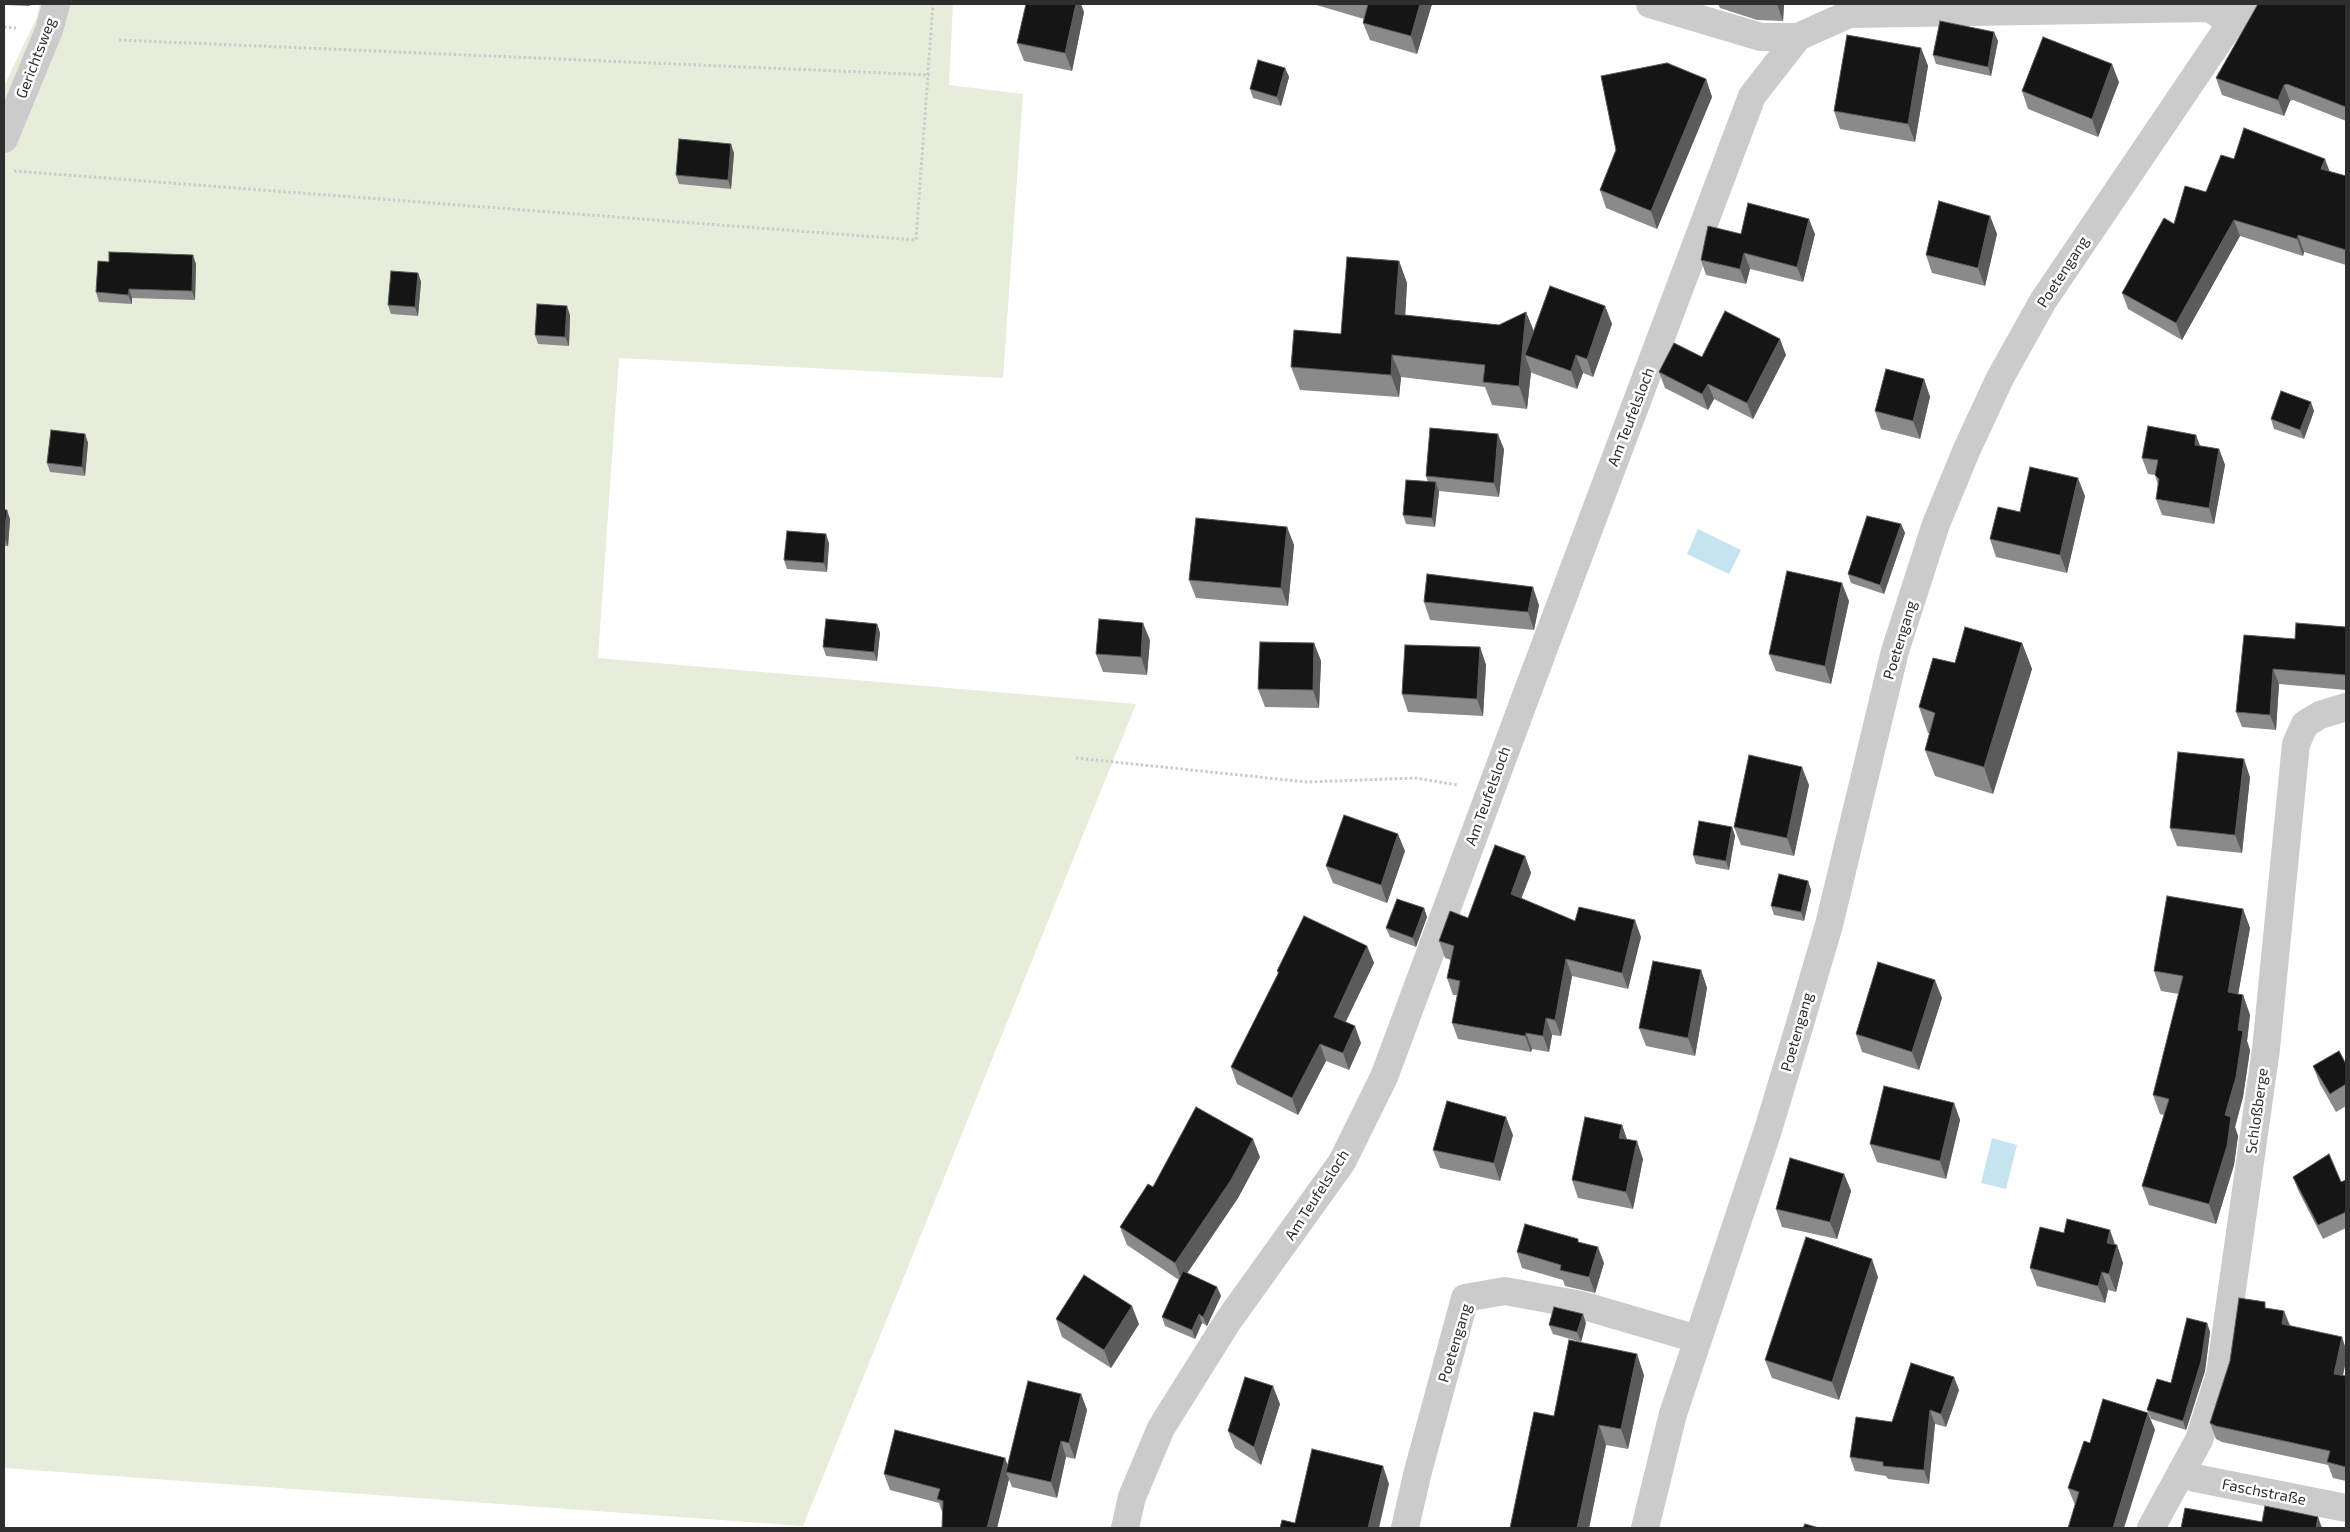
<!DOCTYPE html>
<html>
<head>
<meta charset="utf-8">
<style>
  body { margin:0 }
  #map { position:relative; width:2350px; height:1532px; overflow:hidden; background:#fff; font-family:"Exo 2",sans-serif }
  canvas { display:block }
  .frame { position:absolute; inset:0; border:5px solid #2e2e2e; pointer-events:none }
</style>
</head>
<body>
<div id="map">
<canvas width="2350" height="1532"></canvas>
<div class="frame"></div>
</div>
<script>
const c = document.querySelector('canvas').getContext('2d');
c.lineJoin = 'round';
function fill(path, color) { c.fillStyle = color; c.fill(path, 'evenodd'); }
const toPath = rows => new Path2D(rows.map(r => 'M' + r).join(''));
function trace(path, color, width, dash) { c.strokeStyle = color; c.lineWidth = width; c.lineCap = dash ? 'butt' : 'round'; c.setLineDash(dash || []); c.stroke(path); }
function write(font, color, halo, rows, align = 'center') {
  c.font = font + ' "Exo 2",sans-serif'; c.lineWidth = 5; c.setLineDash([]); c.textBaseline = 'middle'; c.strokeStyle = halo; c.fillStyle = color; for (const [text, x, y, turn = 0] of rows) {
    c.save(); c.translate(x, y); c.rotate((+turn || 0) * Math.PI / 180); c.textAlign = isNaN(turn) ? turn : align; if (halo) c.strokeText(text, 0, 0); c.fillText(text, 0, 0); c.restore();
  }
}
const green = toPath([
  [40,4,953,4,949,85,1023,94,1003,378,619,358,598,658,1136,704,803,1526,4,1468,4,86,37,17]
]);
const water = toPath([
  [1698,529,1741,550,1729,574,1687,554],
  [1992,1138,2017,1145,2006,1189,1981,1183]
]);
const path = toPath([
  [4,27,16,28],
  [119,40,930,75],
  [14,171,916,240,933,4],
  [1076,758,1307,782,1415,778,1458,785]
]);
const minor = toPath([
  [1650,4,1761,37,1798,37,1849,14,2209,8,2232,22],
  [4,139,49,30,56,4],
  [2183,1472,2195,1478,2346,1508],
  [1125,1528,1132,1497,1161,1428,1228,1321,1342,1162,1384,1077,1527,693,1752,96,1798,37],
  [1405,1528,1417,1475,1465,1298,1505,1291,1581,1305,1697,1339],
  [1645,1528,1673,1414,1768,1130,1799,1027,1829,925,1895,651,1936,524,1967,449,2000,378,2043,301,2244,4],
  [2151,1528,2199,1440,2220,1374,2266,1049,2296,744,2305,724,2320,715,2346,707]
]);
const wall = toPath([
  [4,4,30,4,30,6,4,5],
  [1313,4,1432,4,1417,54,1370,40,1363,23,1364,19],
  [1718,4,1784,4,1783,21,1757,20,1720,8],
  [2346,4,2346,121,2293,100,2290,101,2284,116,2222,95,2216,78],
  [1084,12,1072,71,1024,61,1017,43],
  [1998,41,1991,76,1936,64,1933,55],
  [1921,48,1928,66,1915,142,1840,129,1834,111],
  [1285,68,1289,77,1281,106,1253,98,1250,89],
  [1706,79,1712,97,1657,229,1606,208,1600,190],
  [2119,82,2098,137,2028,109,2022,91],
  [734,153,731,189,679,184,676,175],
  [2234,159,2329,172,2346,176,2346,265,2304,252,2303,256,2240,236,2182,340,2128,309,2122,293,2174,224,2206,192],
  [1990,216,1997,234,1985,286,1932,273,1926,255],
  [1741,234,1815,234,1803,282,1750,269,1746,284,1706,275,1701,260],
  [1399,261,1407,283,1405,315,1499,325,1526,312,1534,332,1605,306,1612,324,1593,377,1583,373,1577,389,1532,373,1531,372,1527,409,1492,405,1485,387,1401,377,1399,397,1300,390,1291,367,1341,334],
  [109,262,196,264,195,300,132,298,132,304,99,302,96,292],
  [418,273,421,282,418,316,391,314,388,305],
  [570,315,569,346,538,344,535,335],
  [1786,355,1753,419,1714,399,1708,410,1665,388,1659,372,1702,357],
  [1924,379,1930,397,1920,439,1881,429,1875,411],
  [2314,411,2304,439,2274,429,2271,419],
  [85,434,88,443,85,476,50,472,47,463],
  [2200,446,2219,449,2225,465,2214,524,2162,515,2156,499,2158,485,2155,475,2148,474,2142,458],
  [1504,449,1499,497,1439,491,1435,527,1406,524,1403,515,1428,482,1426,476],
  [2085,496,2067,573,1996,557,1990,539,2020,512],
  [4,510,10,519,8,546,4,546],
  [1901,524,1905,533,1884,594,1851,583,1848,574],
  [1287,527,1294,545,1288,606,1196,598,1189,580],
  [829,543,827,572,787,569,784,560],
  [1849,601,1831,684,1776,671,1769,654],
  [1424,602,1539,605,1534,630,1430,620],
  [877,624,880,633,877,661,826,656,823,647],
  [2346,627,2346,690,2279,684,2276,730,2242,727,2236,712,2295,639],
  [1150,640,1147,675,1103,672,1096,654],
  [1314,643,1321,661,1319,708,1265,707,1258,689],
  [2022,643,2032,669,1993,794,1935,776,1925,750,1930,734,1928,733,1919,707,1955,663],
  [1480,647,1486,665,1483,716,1408,712,1402,694],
  [2250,777,2242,853,2177,846,2170,828],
  [1809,785,1794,856,1741,845,1734,827],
  [1732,827,1735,836,1729,870,1696,864,1693,855],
  [1405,851,1387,903,1333,883,1326,866],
  [1525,856,1531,873,1521,898,1575,921,1641,937,1628,989,1572,976,1561,1036,1552,1035,1549,1052,1532,1049,1531,1052,1458,1039,1452,1023,1457,995,1453,995,1447,978,1451,960,1445,958,1439,941,1468,918],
  [1808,881,1811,890,1804,921,1774,915,1771,906],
  [1424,908,1427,917,1416,947,1390,937,1386,928],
  [2243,909,2250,928,2238,994,2243,995,2250,1015,2247,1041,2250,1050,2243,1097,2235,1127,2238,1136,2234,1165,2216,1224,2149,1205,2142,1186,2164,1115,2160,1114,2153,1095,2179,994,2161,991,2154,971],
  [1367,946,1374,963,1345,1022,1361,1043,1349,1070,1326,1061,1298,1115,1237,1084,1231,1067,1278,974,1277,971],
  [1701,970,1707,988,1695,1056,1646,1046,1639,1028],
  [1942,998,1919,1070,1862,1052,1856,1034],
  [2346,1064,2346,1106,2336,1112,2320,1084,2313,1066],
  [1954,1103,1960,1120,1946,1179,1877,1162,1870,1144],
  [1622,1125,1627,1139,1643,1159,1633,1209,1578,1198,1572,1180],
  [1513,1135,1500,1181,1440,1168,1433,1150],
  [1260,1157,1238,1198,1187,1273,1217,1287,1221,1296,1207,1326,1202,1323,1195,1339,1165,1326,1162,1317,1179,1280,1127,1245,1120,1227,1153,1187],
  [1844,1174,1851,1191,1837,1239,1782,1227,1776,1209],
  [2293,1177,2341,1182,2346,1180,2346,1228,2323,1239,2298,1190],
  [2064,1233,2117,1245,2123,1263,2116,1292,2108,1290,2105,1303,2037,1286,2030,1268],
  [1579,1242,1604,1263,1595,1293,1565,1286,1563,1280,1522,1268,1517,1252],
  [1878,1277,1839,1400,1772,1378,1765,1360],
  [2268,1308,2284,1311,2290,1325,2346,1360,2343,1376,2346,1376,2346,1481,2333,1478,2328,1465,2222,1442,2216,1439,2210,1423],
  [1056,1319,1139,1324,1111,1368,1062,1337],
  [1586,1323,1581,1342,1553,1334,1549,1325],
  [2207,1323,2210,1332,2205,1371,2186,1430,2151,1419,2147,1410,2171,1383],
  [1644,1375,1628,1449,1606,1445,1589,1528,1510,1528,1554,1416],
  [1959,1390,1946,1427,1935,1424,1929,1484,1888,1479,1886,1476,1855,1471,1850,1457,1892,1422],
  [1081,1394,1087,1410,1075,1459,1066,1457,1057,1498,1012,1487,1009,1479,997,1528,942,1528,943,1515,939,1503,890,1490,884,1474,1005,1458,1008,1466],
  [1280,1404,1261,1465,1235,1448,1228,1431],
  [2155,1430,2075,1505,2068,1488,2090,1443]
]);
const shadedWall = toPath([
  [1076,4,1081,4,1084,12,1072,71,1065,53],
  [1420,4,1432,4,1417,54,1411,36],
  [1777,4,1784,4,1783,21],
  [1994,32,1998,41,1991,76,1988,67],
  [1921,48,1928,66,1915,142,1908,124],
  [2112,64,2119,82,2098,137,2092,119],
  [1285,68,1289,77,1281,106,1277,97],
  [1706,79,1712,97,1657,229,1651,211],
  [2284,85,2290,101,2284,116,2278,100],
  [731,144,734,153,731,189,728,180],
  [2325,159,2331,175,2321,169],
  [1990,216,1997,234,1985,286,1978,268],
  [1809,219,1815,234,1803,282,1797,267],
  [2234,220,2240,236,2182,340,2176,323],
  [2298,235,2304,252,2303,256,2297,239],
  [1744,253,1750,269,1746,284,1740,269],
  [193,255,196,264,195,300,192,291],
  [1399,261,1407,283,1404,337,1395,314],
  [418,273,421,282,418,316,415,307],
  [129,289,132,298,132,304,128,295],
  [567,306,570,315,569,346,565,337],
  [1605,306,1612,324,1593,377,1587,359],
  [1526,312,1535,334,1525,355,1531,372,1527,409,1519,386],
  [1780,339,1786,355,1753,419,1747,403],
  [1392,355,1401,377,1399,397,1391,375],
  [1576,355,1583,373,1577,389,1571,371],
  [1924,379,1930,397,1920,439,1913,421],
  [1708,384,1714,399,1708,410,1702,394],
  [2311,402,2314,411,2304,439,2300,430],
  [85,434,88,443,85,476,82,467],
  [1498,434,1504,449,1499,497,1494,483],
  [2196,435,2202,451,2195,445],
  [2219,449,2225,465,2214,524,2209,508],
  [2078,478,2085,496,2067,573,2060,555],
  [1436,482,1439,492,1435,527,1432,518],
  [7,510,10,519,8,546,4,537],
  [1901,524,1905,533,1884,594,1880,585],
  [1287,527,1294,545,1288,606,1281,588],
  [826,534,829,543,827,572,824,563],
  [1842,583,1849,601,1831,684,1825,666],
  [1533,587,1539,605,1534,630,1528,612],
  [1143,623,1150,640,1147,675,1141,657],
  [877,624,880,633,877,661,874,652],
  [1314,643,1321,661,1319,708,1313,690],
  [2022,643,2032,669,1993,794,1984,767],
  [1480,647,1486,665,1483,716,1477,699],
  [2273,669,2279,684,2276,730,2270,715],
  [2244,759,2250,777,2242,853,2235,835],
  [1802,767,1809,785,1794,856,1787,838],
  [1732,827,1735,836,1729,870,1726,861],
  [1398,834,1405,851,1387,903,1381,885],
  [1525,856,1531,873,1517,910,1511,894],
  [1808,881,1811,890,1804,921,1801,912],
  [1424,908,1427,917,1416,947,1413,938],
  [2243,909,2250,928,2235,1012,2228,992],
  [1635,920,1641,937,1628,989,1622,973],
  [1367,946,1374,963,1340,1034,1334,1017],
  [1566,959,1572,976,1561,1036,1555,1020],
  [1701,970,1707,988,1695,1056,1688,1038],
  [1935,980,1942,998,1919,1070,1912,1052],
  [2243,995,2250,1015,2247,1041,2250,1050,2243,1097,2235,1127,2238,1136,2234,1165,2216,1224,2209,1204,2225,1115],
  [1546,1018,1552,1035,1549,1052,1543,1036],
  [1355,1026,1361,1043,1349,1070,1343,1053],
  [1526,1033,1532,1049,1531,1052,1525,1036],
  [1320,1044,1326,1061,1298,1115,1292,1098],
  [1954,1103,1960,1120,1946,1179,1940,1161],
  [1506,1117,1513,1135,1500,1181,1494,1163],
  [1622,1125,1628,1143,1619,1138],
  [1253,1139,1260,1157,1238,1198,1182,1281,1175,1263],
  [1637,1141,1643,1159,1633,1209,1626,1192],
  [1844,1174,1851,1191,1837,1239,1830,1222],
  [2110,1230,2116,1247,2117,1245,2123,1263,2116,1292,2109,1274,2107,1243],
  [1598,1247,1604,1263,1595,1293,1589,1277],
  [1872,1259,1878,1277,1839,1400,1832,1382],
  [2102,1272,2108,1290,2105,1303,2098,1286],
  [1217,1287,1221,1296,1207,1326,1203,1317],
  [1132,1306,1139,1324,1111,1368,1104,1350],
  [2284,1311,2290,1327,2282,1324],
  [1199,1314,1202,1323,1195,1339,1192,1330],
  [1583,1314,1586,1323,1581,1342,1577,1332],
  [2207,1323,2210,1332,2205,1371,2186,1430,2183,1421],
  [2342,1337,2346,1349,2346,1360,2340,1389,2334,1374],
  [1637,1354,1644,1375,1628,1449,1621,1429],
  [1954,1377,1959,1390,1946,1427,1941,1414],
  [1273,1386,1280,1404,1261,1465,1254,1447],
  [1081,1394,1087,1410,1075,1459,1069,1443],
  [1930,1410,1935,1424,1929,1484,1924,1470],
  [2148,1413,2155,1430,2124,1528,2113,1528],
  [1599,1425,1606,1445,1589,1528,1577,1528],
  [1061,1441,1066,1457,1057,1498,1051,1482],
  [1005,1458,1010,1473,1006,1472,1009,1479,997,1528,987,1528],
  [1383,1466,1389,1484,1379,1528,1368,1528],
  [2318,1517,2322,1528,2316,1528]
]);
const building = toPath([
  [1026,4,1076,4,1065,53,1017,43,1026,4],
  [1368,4,1420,4,1411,36,1363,23,1368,4],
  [2258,4,2346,4,2346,107,2287,84,2284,85,2278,100,2216,78,2258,4],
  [1940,21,1994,32,1988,67,1933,55,1940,21],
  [1847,35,1921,48,1908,124,1834,111,1847,35],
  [2043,37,2112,64,2092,119,2022,91,2043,37],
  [1258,60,1285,68,1277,97,1250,89,1258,60],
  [1667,63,1706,79,1651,211,1600,190,1616,150,1601,76,1667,63],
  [2244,128,2325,159,2321,169,2346,176,2346,250,2298,235,2297,239,2234,220,2176,323,2122,293,2164,218,2174,224,2185,186,2206,192,2221,155,2234,159,2244,128],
  [679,139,731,144,728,180,676,175,679,139],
  [1939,201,1990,216,1978,268,1926,255,1939,201],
  [1748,203,1809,219,1797,267,1744,253,1740,269,1701,260,1708,226,1741,234,1748,203],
  [109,252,193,255,192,291,129,289,128,295,96,292,98,261,109,262,109,252],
  [1347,257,1399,261,1395,314,1499,325,1526,312,1519,386,1483,382,1485,365,1392,355,1391,375,1291,367,1294,330,1341,334,1347,257],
  [391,271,418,273,415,307,388,305,391,271],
  [1550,286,1605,306,1587,359,1576,355,1571,371,1525,355,1550,286],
  [537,304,567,306,565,337,535,335,537,304],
  [1725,311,1780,339,1747,403,1708,384,1702,394,1659,372,1674,343,1702,357,1725,311],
  [1886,369,1924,379,1913,421,1875,411,1886,369],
  [2281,391,2311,402,2300,430,2271,419,2281,391],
  [2148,426,2196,435,2195,445,2219,449,2209,508,2156,499,2159,479,2155,475,2158,460,2142,458,2148,426],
  [1430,428,1498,434,1494,483,1426,476,1430,428],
  [51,430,85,434,82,467,47,463,51,430],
  [2030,467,2078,478,2060,555,1990,539,1998,507,2020,512,2030,467],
  [1406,480,1436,482,1432,518,1403,515,1406,480],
  [4,510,7,510,4,537,4,510],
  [1867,516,1901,524,1880,585,1848,574,1867,516],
  [1196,518,1287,527,1281,588,1189,580,1196,518],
  [787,531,826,534,824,563,784,560,787,531],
  [1787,571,1842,583,1825,666,1769,654,1787,571],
  [1427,574,1533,587,1528,612,1424,602,1427,574],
  [826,619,877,624,874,652,823,647,826,619],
  [1099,619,1143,623,1141,657,1096,654,1099,619],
  [2296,623,2346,627,2346,675,2273,669,2270,715,2236,712,2244,635,2295,639,2296,623],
  [1965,627,2022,643,1984,767,1925,750,1935,713,1919,707,1933,658,1955,663,1965,627],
  [1260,642,1314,643,1313,690,1258,689,1260,642],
  [1405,645,1480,647,1477,699,1402,694,1405,645],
  [2178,752,2244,759,2235,835,2170,828,2178,752],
  [1749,755,1802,767,1787,838,1734,827,1749,755],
  [1344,815,1398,834,1381,885,1326,866,1344,815],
  [1699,821,1732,827,1726,861,1693,855,1699,821],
  [1495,845,1525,856,1511,894,1575,921,1579,907,1635,920,1622,973,1566,959,1555,1020,1546,1018,1543,1036,1526,1033,1525,1036,1452,1023,1460,981,1447,978,1454,946,1439,941,1450,911,1468,918,1495,845],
  [1779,874,1808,881,1801,912,1771,906,1779,874],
  [2167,896,2243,909,2228,992,2243,995,2238,1030,2243,1031,2236,1077,2225,1115,2231,1117,2227,1146,2209,1204,2142,1186,2169,1099,2153,1095,2183,976,2154,971,2167,896],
  [1397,899,1424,908,1413,938,1386,928,1397,899],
  [1304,916,1367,946,1334,1017,1355,1026,1343,1053,1320,1044,1292,1098,1231,1067,1279,972,1277,971,1304,916],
  [1653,961,1701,970,1688,1038,1639,1028,1653,961],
  [1878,962,1935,980,1912,1052,1856,1034,1878,962],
  [2339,1051,2346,1064,2346,1084,2330,1094,2313,1066,2339,1051],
  [1884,1086,1954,1103,1940,1161,1870,1144,1884,1086],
  [1447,1101,1506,1117,1494,1163,1433,1150,1447,1101],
  [1196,1107,1253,1139,1231,1180,1175,1263,1120,1227,1148,1184,1153,1187,1196,1107],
  [1585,1117,1622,1125,1619,1138,1637,1141,1626,1192,1572,1180,1585,1117],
  [2329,1154,2341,1182,2346,1180,2346,1212,2318,1225,2293,1177,2329,1154],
  [1790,1158,1844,1174,1830,1222,1776,1209,1790,1158],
  [2067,1219,2110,1230,2107,1243,2117,1245,2109,1274,2102,1272,2098,1286,2030,1268,2040,1227,2064,1233,2067,1219],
  [1525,1224,1578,1239,1578,1242,1598,1247,1589,1277,1560,1270,1561,1265,1517,1252,1525,1224],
  [1806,1237,1872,1259,1832,1382,1765,1360,1806,1237],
  [1183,1271,1217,1287,1203,1317,1199,1314,1192,1330,1162,1317,1183,1271],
  [1084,1275,1132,1306,1104,1350,1056,1319,1084,1275],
  [2239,1298,2265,1302,2265,1308,2284,1311,2282,1324,2342,1337,2334,1374,2346,1376,2346,1467,2327,1462,2330,1451,2216,1426,2210,1423,2230,1361,2239,1298],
  [1554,1307,1583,1314,1577,1332,1549,1325,1554,1307],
  [2187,1318,2207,1323,2201,1361,2183,1421,2147,1410,2157,1379,2171,1383,2187,1318],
  [1569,1340,1637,1354,1621,1429,1599,1425,1577,1528,1510,1528,1534,1412,1554,1416,1569,1340],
  [1911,1363,1954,1377,1941,1414,1930,1410,1924,1470,1883,1466,1883,1462,1850,1457,1856,1417,1892,1422,1911,1363],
  [1245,1377,1273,1386,1254,1447,1228,1431,1245,1377],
  [1028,1381,1081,1394,1069,1443,1061,1441,1051,1482,1006,1472,1028,1381],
  [2103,1399,2148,1413,2113,1528,2068,1528,2079,1492,2068,1488,2084,1441,2090,1443,2103,1399],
  [895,1430,1005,1458,987,1528,942,1528,943,1501,937,1499,940,1489,884,1474,895,1430],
  [1312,1449,1383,1466,1368,1528,1280,1528,1282,1520,1295,1523,1312,1449],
  [2265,1506,2318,1517,2316,1528,2181,1528,2185,1508,2262,1522,2265,1506],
  [1805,1524,1819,1528,1803,1528,1805,1524]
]);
const streetNames = [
  ["Gerichtsweg",36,58,-69],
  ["Poetengang",2063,272,-57],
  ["Am Teufelsloch",1631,417,-69],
  ["Poetengang",1900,640,-73],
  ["Am Teufelsloch",1488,796,-70],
  ["Poetengang",1797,1032,-74],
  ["Schloßberge",2257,1111,-82],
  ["Am Teufelsloch",1317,1195,-57],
  ["Poetengang",1455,1343,-73],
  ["Faschstraße",2264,1492,11]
];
fill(green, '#e7eddb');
fill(water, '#c5e4ef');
trace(path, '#cbcbcb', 3, [2.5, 2.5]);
trace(minor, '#cbcbcb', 28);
fill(wall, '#8a8a8a');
fill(shadedWall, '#5b5b5b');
fill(building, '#151515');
trace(building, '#5b5b5b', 1);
write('15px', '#2e2e2e', '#fff', streetNames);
</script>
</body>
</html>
